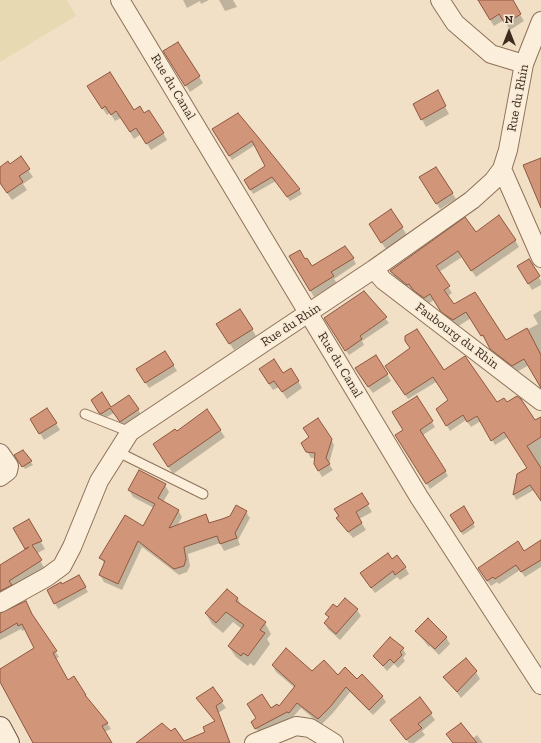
<!DOCTYPE html>
<html>
<head>
<meta charset="utf-8">
<style>
  body { margin:0 }
  #map { position:relative; width:541px; height:743px; overflow:hidden; background:#f1e0c6; font-family:"Zilla Slab",serif }
  canvas { display:block }
  .north { position:absolute; left:489px; top:12px; width:40px; height:40px; -webkit-text-stroke:3px #f8ebd6; paint-order:stroke; rotate:0deg; font-size:11px; font-weight:700; line-height:16px; text-align:center; color:#3d2b1f }
  .north::after { content:''; display:block; margin:auto; width:14px; height:18px; background:#3d2b1f; clip-path:polygon(50% 0,100% 100%,50% 72%,0 100%) }
</style>
</head>
<body>
<div id="map">
<canvas width="541" height="743"></canvas>
<div class="north">N</div>
</div>
<script>
const c = document.querySelector('canvas').getContext('2d');
c.lineJoin = 'round';
function fill(path, color) { c.fillStyle = color; c.fill(path, 'evenodd'); }
const toPath = rows => new Path2D(rows.map(r => 'M' + r).join(''));
function trace(path, color, width, dash) { c.strokeStyle = color; c.lineWidth = width; c.lineCap = dash ? 'butt' : 'round'; c.setLineDash(dash || []); c.stroke(path); }
function write(font, color, halo, rows, align = 'center') {
  c.font = font + ' "Zilla Slab",serif'; c.lineWidth = 3.5; c.setLineDash([]); c.textBaseline = 'middle'; c.strokeStyle = halo; c.fillStyle = color; for (const [text, x, y, turn = 0] of rows) {
    c.save(); c.translate(x, y); c.rotate((+turn || 0) * Math.PI / 180); c.textAlign = isNaN(turn) ? turn : align; if (halo) c.strokeText(text, 0, 0); c.fillText(text, 0, 0); c.restore();
  }
}
const farmland = toPath([
  [0,0,67,0,76,16,0,62]
]);
const shadow = toPath([
  [183,0,209,0,201,4,200,1,187,8],
  [219,0,233,0,237,7,225,11],
  [478,0,511,0,524,21,510,30,504,20,494,26],
  [178,43,203,83,190,92,169,58],
  [437,92,449,114,426,127,414,104],
  [93,94,144,114,163,133,167,140,151,150,141,134,134,139,121,118,115,121,110,113,107,115],
  [238,114,299,189,302,194,290,201,276,181,253,194,245,180,266,167,255,145,232,160,215,134],
  [20,158,33,177,23,184,27,190,12,200,0,183,0,171],
  [436,168,456,199,440,209,421,177],
  [391,211,407,235,386,249,374,232],
  [475,233,515,240,519,247,476,277,462,257,439,272,452,293,448,296,454,306,474,293,506,341,538,324,533,315,541,310,541,385,529,365,517,372,495,356,471,318,457,327,446,318,434,300,428,304,418,296,413,290,411,291,395,278,391,271],
  [290,256,304,260,312,268,353,258,356,264,334,279,337,283,314,297],
  [528,260,541,281,541,285,532,290,518,266],
  [364,292,389,323,362,341,364,345,349,355,328,323],
  [252,329,256,336,234,350,222,332],
  [165,352,177,371,149,388,141,376],
  [389,371,444,372,497,403,507,403,535,422,541,420,541,499,534,490,516,500,514,495,518,474,528,468,508,437,495,445,481,421,471,427,466,420,450,431,437,409,449,400,436,382,408,399],
  [387,374,391,381,373,393,360,376],
  [283,375,298,381,302,388,287,399,279,387,273,390,264,377],
  [416,397,435,427,423,435,448,476,430,489,396,435,404,430],
  [92,400,111,408,138,409,141,415,124,427,114,413,103,419],
  [47,409,60,430,44,440,31,419],
  [206,411,225,437,173,474,158,451,177,433],
  [331,439,334,445,329,464,333,470,322,477,315,464,316,458,311,458,302,443],
  [22,451,33,465,25,469,18,459],
  [165,485,169,492,163,502,178,510,182,517,177,526,206,515,210,523,246,512,250,518,238,540,240,545,224,551,220,543,188,554,190,566,187,572,179,575,142,547,122,590,104,582,100,575,105,565,101,558,144,527,154,508,133,497,129,490],
  [361,494,372,512,359,519,366,530,353,538,342,525,335,510],
  [464,508,475,527,463,535,451,515],
  [28,520,45,549,36,554,45,569,0,601,0,566,27,550,14,528],
  [541,542,541,567,525,577,520,570,499,584,497,582,491,586,482,573,524,553],
  [392,560,405,567,409,574,400,580,397,577,375,593,365,580],
  [79,576,88,592,58,609,48,590,62,586],
  [227,590,238,599,242,606,265,623,271,634,267,639,270,644,254,666,250,663,248,666,236,657,229,647,242,629,233,622,223,633,212,624,206,614],
  [337,609,357,610,361,616,340,640,328,629,325,623,329,618,326,614],
  [0,615,33,618,59,657,56,659,68,681,74,677,88,701,107,723,111,729,104,732,111,743,33,743,0,680,0,670,36,649,26,629,22,631,21,629,0,640],
  [416,631,446,637,450,644,439,655,430,646,429,647],
  [403,649,406,654,403,658,405,661,398,668,394,664,387,671,374,656],
  [273,666,357,681,382,696,386,702,373,715,350,692,333,713,321,725,301,708,292,718,291,717,260,735,252,722,271,709,280,707,295,688,276,672],
  [476,672,480,679,461,698,445,677],
  [213,689,226,708,218,713,230,743,196,743,215,722,198,698],
  [431,714,435,720,422,731,425,735,414,743,409,743,396,726],
  [448,735,472,739,477,735,483,743,453,743]
]);
const building = toPath([
  [478,0,513,0,521,14,505,24,499,14,490,20,478,0],
  [178,42,200,76,185,86,163,51,178,42],
  [110,72,134,110,140,106,144,113,149,110,164,133,146,144,136,128,130,132,116,111,111,115,105,106,102,109,87,86,110,72],
  [438,90,446,106,421,120,413,104,438,90],
  [238,113,258,137,300,189,287,197,272,177,250,190,244,180,265,166,252,141,229,156,212,129,238,113],
  [21,156,30,169,19,176,23,182,7,193,0,183,0,167,8,161,10,164,21,156],
  [541,158,541,208,523,165,541,158],
  [436,167,453,193,436,204,419,177,436,167],
  [391,209,403,227,381,243,369,224,391,209],
  [499,215,516,240,471,271,458,251,436,266,450,286,444,290,454,304,475,292,506,340,527,328,541,355,541,388,524,359,512,366,490,349,483,335,481,336,466,312,453,320,441,312,430,294,424,298,413,290,409,284,407,285,390,271,465,217,476,232,499,215],
  [345,246,354,258,331,272,334,276,310,291,289,256,300,250,305,259,307,258,312,266,345,246],
  [529,259,540,276,528,284,517,266,529,259],
  [364,291,387,317,360,336,362,339,345,351,324,318,364,291],
  [240,309,253,329,229,344,216,324,240,309],
  [417,329,444,370,465,356,497,402,504,398,507,402,517,396,521,399,535,420,541,417,541,437,527,446,541,468,541,501,530,485,513,495,517,474,527,468,504,432,491,441,477,416,467,422,463,415,446,426,436,409,448,400,433,377,405,395,385,366,410,348,405,341,405,336,417,329],
  [165,351,174,365,145,383,136,369,165,351],
  [376,355,388,374,368,387,355,368,376,355],
  [274,359,283,373,291,368,299,381,282,392,274,381,269,384,259,369,274,359],
  [102,392,111,407,129,395,139,409,120,422,110,408,101,414,99,413,91,400,102,392],
  [417,396,433,421,420,430,446,471,426,484,395,435,403,430,392,412,417,396],
  [47,408,57,423,39,434,30,419,47,408],
  [207,409,221,430,168,467,153,444,175,429,177,431,207,409],
  [318,418,332,439,326,458,330,464,318,471,314,464,315,453,306,452,301,443,309,437,303,428,318,418],
  [23,450,32,461,22,467,14,455,23,450],
  [139,470,166,484,158,498,179,510,169,528,206,514,209,523,222,519,230,516,236,505,247,511,235,533,237,538,220,544,217,536,184,547,186,559,184,566,174,569,138,541,118,584,99,575,105,561,99,558,125,515,143,526,155,504,128,490,139,470],
  [362,493,369,504,356,512,362,523,348,532,336,518,339,516,334,509,362,493],
  [464,506,474,523,461,532,450,515,464,506],
  [29,519,42,541,32,545,42,560,9,581,12,585,0,591,0,565,29,547,25,549,13,528,29,519],
  [541,540,541,560,521,572,516,565,495,579,493,577,487,581,478,568,518,541,524,551,541,540],
  [388,553,392,559,397,555,406,567,395,575,393,571,371,588,360,573,388,553],
  [79,575,86,587,54,604,47,590,61,582,62,584,79,575],
  [227,589,238,598,236,601,266,622,260,630,265,633,248,656,243,653,241,656,228,646,244,625,226,612,216,623,205,613,227,589],
  [345,598,358,609,336,634,324,623,329,617,325,614,333,604,337,607,345,598],
  [26,601,32,614,57,651,53,653,68,680,74,676,86,695,85,695,108,723,102,726,112,743,33,743,0,682,0,669,34,648,22,624,18,626,17,623,0,633,0,613,26,601],
  [428,618,447,637,435,649,415,631,428,618],
  [390,637,404,648,400,652,402,655,394,663,390,659,383,666,373,656,390,637],
  [286,648,312,671,324,660,338,675,345,667,357,679,362,674,383,696,369,710,346,687,330,707,318,719,297,703,289,713,287,712,255,729,251,722,256,718,247,704,262,694,271,708,277,704,279,706,295,686,272,665,286,648],
  [466,658,477,671,457,692,443,677,466,658],
  [213,687,223,701,216,706,230,743,136,743,162,723,171,731,175,728,184,741,205,732,203,727,215,721,196,698,213,687],
  [420,697,432,713,418,724,422,728,406,740,390,720,420,697],
  [461,723,477,743,453,743,446,734,461,723]
]);
const lane = toPath([
  [85,414,130,432],
  [116,451,203,494]
]);
const street = toPath([
  [120,0,419,497,541,685],
  [440,0,455,23,491,54,524,64],
  [502,169,541,258],
  [374,269,383,280,541,401],
  [0,453,9,466,8,471,0,477],
  [0,603,47,577,62,566,72,547,99,481,130,432,374,269,472,200,493,181,502,169,508,150,524,64,541,21],
  [254,743,296,726,310,728,334,743]
]);
const secondary = toPath([
  [0,728,8,743]
]);
const streetNames = [
  ["Rue du Canal",173,87,59],
  ["Rue du Rhin",518,98,-79],
  ["Rue du Rhin",291,325,-33],
  ["Faubourg du Rhin",457,336,37],
  ["Rue du Canal",340,365,59]
];
fill(farmland, '#e7dab3');
fill(shadow, '#0003');
fill(building, '#d1967a');
trace(building, '#8f573e', 1);
trace(lane, '#8e715a', 11);
trace(street, '#8e715a', 20);
trace(secondary, '#70523d', 24);
trace(lane, '#fbeeda', 9);
trace(street, '#fbeeda', 18);
trace(secondary, '#fbeeda', 22);
write('13px', '#3d2b1f', '#f8ebd6', streetNames);
</script>
</body>
</html>
